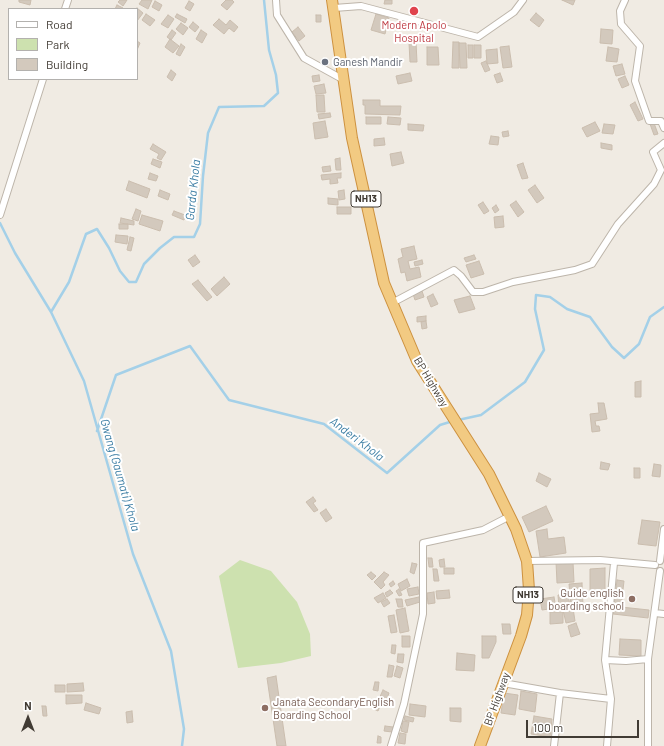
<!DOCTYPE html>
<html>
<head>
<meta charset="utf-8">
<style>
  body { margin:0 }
  #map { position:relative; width:664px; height:746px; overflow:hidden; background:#f0ebe3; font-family:Barlow,sans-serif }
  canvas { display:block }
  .legend { position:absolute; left:8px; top:8px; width:130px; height:72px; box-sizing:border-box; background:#fff; border:1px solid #b3b1ae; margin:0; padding:5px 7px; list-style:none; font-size:12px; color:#413b34 }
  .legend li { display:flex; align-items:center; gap:8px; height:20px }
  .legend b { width:20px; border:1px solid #b3b1ae }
  .north { position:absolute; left:8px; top:698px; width:40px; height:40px; -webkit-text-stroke:3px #fff; paint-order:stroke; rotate:0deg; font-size:11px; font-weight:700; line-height:16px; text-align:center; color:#413b34 }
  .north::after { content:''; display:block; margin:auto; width:14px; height:18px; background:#413b34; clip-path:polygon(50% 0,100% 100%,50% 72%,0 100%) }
  .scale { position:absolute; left:526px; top:720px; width:113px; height:18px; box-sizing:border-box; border:2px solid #413b34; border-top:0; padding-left:5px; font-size:12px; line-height:14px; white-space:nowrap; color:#413b34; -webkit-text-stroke:3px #fff; paint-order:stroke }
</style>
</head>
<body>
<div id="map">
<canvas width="664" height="746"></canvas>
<ul class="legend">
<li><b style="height:5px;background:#fff"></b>Road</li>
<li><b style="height:11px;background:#cde1af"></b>Park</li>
<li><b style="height:11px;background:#d3c9bd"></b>Building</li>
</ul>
<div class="north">N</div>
<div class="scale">100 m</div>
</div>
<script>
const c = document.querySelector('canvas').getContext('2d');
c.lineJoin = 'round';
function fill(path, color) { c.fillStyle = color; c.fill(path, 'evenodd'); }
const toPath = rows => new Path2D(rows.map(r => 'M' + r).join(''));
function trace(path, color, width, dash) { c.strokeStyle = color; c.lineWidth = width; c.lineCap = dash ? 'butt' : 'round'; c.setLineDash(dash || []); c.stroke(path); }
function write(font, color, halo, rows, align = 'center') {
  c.font = font + ' Barlow,sans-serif'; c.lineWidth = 4; c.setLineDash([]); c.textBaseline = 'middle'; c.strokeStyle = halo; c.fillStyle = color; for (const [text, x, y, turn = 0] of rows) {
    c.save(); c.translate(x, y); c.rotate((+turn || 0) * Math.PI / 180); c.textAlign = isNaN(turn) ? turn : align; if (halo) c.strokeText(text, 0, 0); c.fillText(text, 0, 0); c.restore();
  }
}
const green = toPath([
  [240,560,271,571,297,602,310,634,311,656,281,663,238,668,219,576]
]);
const stream = toPath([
  [0,223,15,253,51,312,84,381,133,554,171,651,184,729,182,746],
  [51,312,69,282,86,234,97,229,109,248,120,271,129,282,136,282,144,264,160,248,174,237,194,237,200,224,203,176,208,133,219,107,264,106,278,93,276,75,269,50,264,0],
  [458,420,481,415,525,382,544,350,535,309,536,295,550,297,567,309,590,317,612,347,624,358,639,344,650,317,664,307],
  [97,431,116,375,190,346,229,400,324,424,387,473,440,425,453,421]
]);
const building = toPath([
  [19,0,31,0,30,5,19,2,19,0],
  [120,0,127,0,123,6,118,2,120,0],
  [142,0,152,0,148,9,139,4,142,0],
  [226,0,232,0,234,2,227,10,221,5,226,0],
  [385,0,392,0,392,4,384,4,385,0],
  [562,0,575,0,573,5,562,0],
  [155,1,162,5,159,11,152,7,155,1],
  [189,1,194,4,190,11,185,8,189,1],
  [117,5,123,8,122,9,115,9,117,5],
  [137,8,143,13,137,21,136,9,137,8],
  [536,13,544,20,539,27,530,20,536,13],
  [146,14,155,20,150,26,142,20,146,14],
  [177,14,187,19,185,23,175,17,177,14],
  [376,14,389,18,385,34,371,30,376,14],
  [168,15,174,19,168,28,161,24,168,15],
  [316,15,321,15,321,22,316,22,316,15],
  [219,19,226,25,230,20,238,27,234,32,229,28,224,34,213,25,219,19],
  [193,22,199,27,195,32,189,27,193,22],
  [181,23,188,28,183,35,176,29,181,23],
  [298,27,305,36,299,41,292,32,298,27],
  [601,29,613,30,612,44,600,43,601,29],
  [172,30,176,33,171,40,167,37,172,30],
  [201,30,207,34,202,43,196,39,201,30],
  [170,39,179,46,173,53,165,47,170,39],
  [137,41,140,43,137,50,137,41],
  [416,42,417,62,410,62,409,43,416,42],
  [453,42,459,42,459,68,452,68,453,42],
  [459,43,466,43,467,68,460,68,459,43],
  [181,44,185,47,180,56,176,54,181,44],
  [468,45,473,45,473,58,468,58,468,45],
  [474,45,481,45,481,58,474,58,474,45],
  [509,46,512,67,503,68,500,47,509,46],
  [427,47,438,47,439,65,427,65,427,47],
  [608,47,619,49,617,62,606,61,608,47],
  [497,49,498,63,487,64,486,50,497,49],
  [486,61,490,70,485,72,481,63,486,61],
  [622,64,625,74,616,76,613,66,622,64],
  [171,70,176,74,172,81,167,77,171,70],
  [410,73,412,81,398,84,396,76,410,73],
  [500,73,503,81,497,83,494,75,500,73],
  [319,75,320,81,313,82,312,76,319,75],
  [625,76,629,85,622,88,618,79,625,76],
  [324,84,326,93,316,94,314,86,324,84],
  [316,95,324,95,325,112,317,112,316,95],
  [363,100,380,100,380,106,401,106,400,115,365,114,365,105,363,105,363,100],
  [635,102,643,119,638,121,630,105,635,102],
  [330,113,331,117,319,119,318,114,330,113],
  [366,117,381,117,381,124,366,124,366,117],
  [388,117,401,118,400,125,387,124,388,117],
  [325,121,328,137,315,139,313,123,325,121],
  [595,122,600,131,587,137,582,128,595,122],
  [654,123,658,134,654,135,650,124,654,123],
  [408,124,424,125,423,131,408,130,408,124],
  [604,124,615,125,613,134,602,133,604,124],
  [508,131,509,136,503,137,502,132,508,131],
  [491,136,499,137,498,145,489,144,491,136],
  [384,138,385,145,374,146,374,139,384,138],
  [601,143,612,145,612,150,601,148,601,143],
  [153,144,166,152,161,160,157,158,159,154,150,149,153,144],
  [401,152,404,163,392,166,390,154,401,152],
  [340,158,341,170,336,170,335,159,340,158],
  [153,159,162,162,160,168,151,164,153,159],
  [523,163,528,178,522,179,517,165,523,163],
  [330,166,331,171,323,172,322,167,330,166],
  [150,173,158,176,156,181,148,179,150,173],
  [341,173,341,178,337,178,338,183,330,184,330,179,322,180,321,175,341,173],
  [129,181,150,189,147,198,126,190,129,181],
  [535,185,544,198,537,203,528,190,535,185],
  [160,190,170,194,168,200,158,196,160,190],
  [344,190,345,199,339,200,338,191,344,190],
  [328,198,338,199,338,205,328,204,328,198],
  [516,201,524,212,518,217,510,205,516,201],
  [483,202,489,211,484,214,478,205,483,202],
  [496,205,499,210,495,213,492,208,496,205],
  [337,207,351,207,351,214,337,214,337,207],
  [136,209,141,211,138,221,132,219,136,209],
  [174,211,185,215,184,220,172,215,174,211],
  [142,215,163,221,160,231,139,224,142,215],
  [503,216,504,227,495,228,494,217,503,216],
  [121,218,134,221,134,225,120,223,121,218],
  [119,224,128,224,128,229,119,229,119,224],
  [116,235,128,236,127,244,115,242,116,235],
  [130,237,134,238,131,251,127,250,130,237],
  [414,246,417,259,408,261,410,269,419,267,421,277,407,281,405,272,401,273,398,259,403,257,401,249,414,246],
  [195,255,200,262,193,267,188,260,195,255],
  [474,255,476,259,466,262,464,258,474,255],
  [422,260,423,264,415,266,414,262,422,260],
  [479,261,484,274,471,278,466,265,479,261],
  [224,277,230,284,217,296,211,289,224,277],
  [198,280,212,297,207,301,192,284,198,280],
  [422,291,424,297,415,300,413,294,422,291],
  [433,294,438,304,431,307,427,297,433,294],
  [470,296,475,309,459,313,454,300,470,296],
  [426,316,426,321,417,322,417,317,426,316],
  [426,321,427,328,422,329,421,322,426,321],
  [641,381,641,397,635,397,635,382,641,381],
  [598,403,604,403,607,419,595,421,596,426,599,426,600,431,592,432,590,414,599,413,598,403],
  [601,462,610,464,608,470,600,469,601,462],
  [654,464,661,465,660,477,652,476,654,464],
  [634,468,640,468,640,478,634,478,634,468],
  [539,473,551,479,547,487,536,481,539,473],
  [313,497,316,501,313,503,318,510,314,512,306,502,313,497],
  [546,506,553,521,529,532,522,517,546,506],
  [326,509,332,518,326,522,320,513,326,509],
  [642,520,660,522,656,546,638,544,642,520],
  [547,529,548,539,564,537,566,553,540,557,536,531,547,529],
  [428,558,432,558,433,567,429,567,428,558],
  [444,559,445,567,440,567,439,560,444,559],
  [556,562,573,562,574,582,557,583,556,562],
  [412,563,417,564,414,574,410,572,412,563],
  [444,568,454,568,454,574,444,574,444,568],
  [605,568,605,596,590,596,590,569,605,568],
  [433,569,437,569,439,581,434,581,433,569],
  [371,572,376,576,372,580,367,575,371,572],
  [384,572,389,575,383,582,385,585,381,589,374,582,384,572],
  [407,579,410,586,401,591,398,584,407,579],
  [617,580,624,581,621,607,649,610,648,618,613,614,617,580],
  [393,581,395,584,391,587,389,584,393,581],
  [582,583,583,605,571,606,569,584,582,583],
  [418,587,419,594,409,596,407,589,418,587],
  [399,589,402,595,399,596,396,591,399,589],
  [390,590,393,593,387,597,385,593,390,590],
  [449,590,450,598,437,599,436,591,449,590],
  [434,592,435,603,428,604,427,593,434,592],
  [383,593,386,598,378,603,374,598,383,593],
  [568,594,570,606,559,608,558,595,568,594],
  [419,597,420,602,407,606,405,600,419,597],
  [554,597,556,608,542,610,540,599,554,597],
  [387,599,390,603,384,607,381,602,387,599],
  [396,599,402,599,403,607,398,607,396,599],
  [405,608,409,631,400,633,396,610,405,608],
  [573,608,575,621,566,623,563,610,573,608],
  [550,612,563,612,563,623,550,624,550,612],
  [394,615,397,632,391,633,388,616,394,615],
  [576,623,580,634,571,637,568,626,576,623],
  [502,624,510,624,511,634,503,634,502,624],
  [402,636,410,636,410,647,402,647,402,636],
  [482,636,496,636,496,642,489,658,482,658,482,636],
  [620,639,641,640,641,656,619,655,620,639],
  [392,645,396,645,395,654,391,653,392,645],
  [457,653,475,655,474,671,456,670,457,653],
  [398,654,404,654,403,663,397,662,398,654],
  [389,665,394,666,392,677,387,677,389,665],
  [397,666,403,668,400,678,394,676,397,666],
  [276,676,286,746,277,746,267,678,276,676],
  [375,682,379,682,378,691,373,690,375,682],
  [83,683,84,691,67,692,67,684,83,683],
  [55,685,65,685,65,692,55,692,55,685],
  [383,690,389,693,385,704,378,701,383,690],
  [521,691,537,694,535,712,519,709,521,691],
  [504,693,518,695,515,715,501,713,504,693],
  [66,695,82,695,82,703,66,704,66,695],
  [378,702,381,704,378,711,374,709,378,702],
  [86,703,101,708,99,714,84,710,86,703],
  [410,704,426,706,425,717,409,715,410,704],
  [42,706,46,706,47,716,43,716,42,706],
  [450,708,461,708,461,722,450,721,450,708],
  [132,711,133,722,127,723,126,712,132,711],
  [405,716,414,718,413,722,404,720,405,716],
  [534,716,552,719,550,737,531,734,534,716],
  [403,721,409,722,407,733,401,731,403,721],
  [385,726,393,727,392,732,384,731,385,726],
  [400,733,406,734,405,744,398,743,400,733],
  [378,736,381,737,381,743,377,743,378,736]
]);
const minor = toPath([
  [276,0,277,15,304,58,344,80],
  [625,0,620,11,621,24,640,46,635,81,649,121,661,121,664,128],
  [334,8,361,6,478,37,514,12,523,0],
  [65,9,68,0],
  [0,215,43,79],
  [392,303,454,270,461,276,473,292,483,292,513,282,575,270,592,264,618,224,654,184,661,170,653,152,664,143],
  [527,561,600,560,655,565],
  [660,561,664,529],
  [655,613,664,614],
  [605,660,626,661,648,659],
  [503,683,560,693,611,699],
  [391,746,404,704,423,614,423,543,483,530,510,516],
  [554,746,560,693],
  [607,746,611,699,605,660,614,563],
  [648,746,648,659,660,571]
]);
const trunk = toPath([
  [332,0,352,138,384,283,417,361,489,474,516,529,527,561,529,590,527,615,521,636,480,746]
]);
const markers = [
  [414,11,5,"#e0444e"],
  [325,62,4,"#6b7280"],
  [632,599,4,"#8d6e63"],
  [265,708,4,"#8d6e63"]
];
const shields = [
  [366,199,30],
  [528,595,30]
];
const shieldNames = [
  ["NH13",366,199],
  ["NH13",528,595]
];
const healthNames = [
  ["Modern Apolo",414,25],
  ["Hospital",414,38]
];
const worshipNames = [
  ["Ganesh Mandir",333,62]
];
const streetNames = [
  ["BP Highway",431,382,59],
  ["BP Highway",497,699,-70]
];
const educationNames = [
  ["Guide english",624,593],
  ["boarding school",624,606],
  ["Janata SecondaryEnglish",273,702,"left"],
  ["Boarding School",273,715,"left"]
];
const waterNames = [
  ["Garda Khola",193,190,-84],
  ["Anderi Khola",357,439,37],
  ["Gwang (Gaumati) Khola",120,475,74]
];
fill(green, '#cde1af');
trace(stream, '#a4d0e8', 2.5);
fill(building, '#d3c9bd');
trace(building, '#cabdae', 1);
trace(minor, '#bdb5aa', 8);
trace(trunk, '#cd913f', 12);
trace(minor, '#fff', 6);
trace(trunk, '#f2ca82', 10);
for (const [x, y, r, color] of markers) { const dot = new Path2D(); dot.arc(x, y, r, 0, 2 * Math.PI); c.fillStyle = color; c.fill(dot); trace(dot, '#fff', 1.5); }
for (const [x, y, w] of shields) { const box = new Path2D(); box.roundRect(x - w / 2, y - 8, w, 16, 3); c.fillStyle = '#fff'; c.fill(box); trace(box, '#413b34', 1); }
write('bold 10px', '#413b34', null, shieldNames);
write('11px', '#be3a42', '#fff', healthNames);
write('11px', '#5b616d', '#fff', worshipNames, 'left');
write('11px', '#413b34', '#fff', streetNames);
write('11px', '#785e54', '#fff', educationNames, 'right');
write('italic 12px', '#387ba2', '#fff', waterNames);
</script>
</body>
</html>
